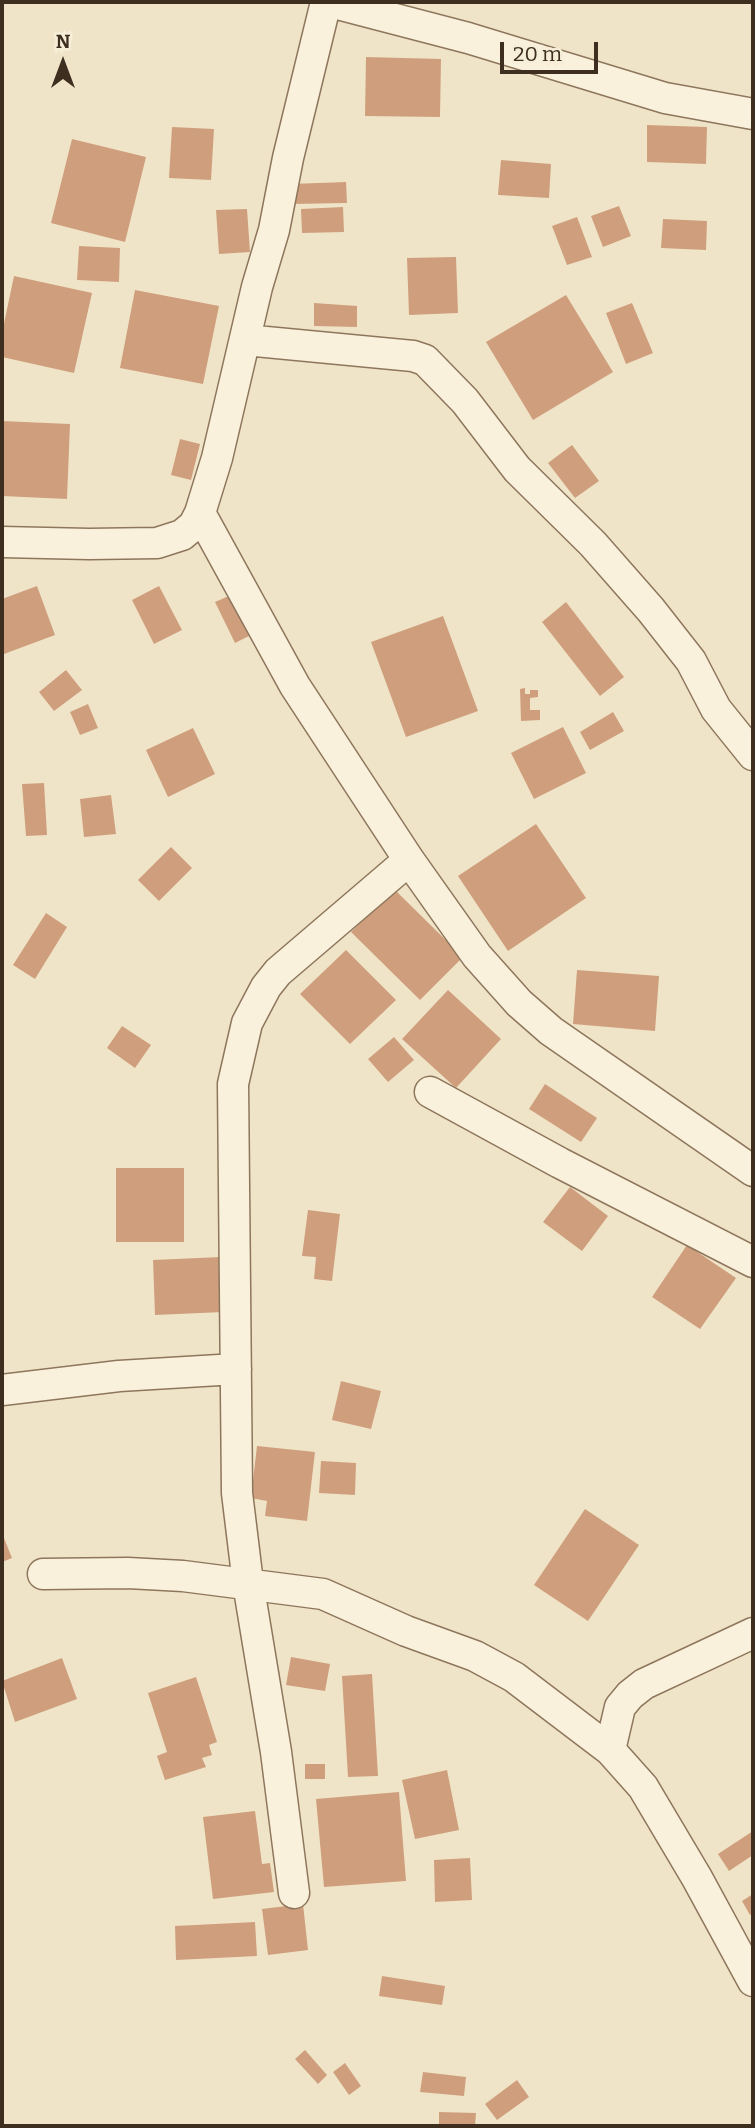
<!DOCTYPE html>
<html>
<head>
<meta charset="utf-8">
<style>
  body { margin:0 }
  #map { position:relative; width:755px; height:2128px; overflow:hidden; background:#f0e4c8; font-family:Bitter,serif }
  canvas { display:block }
  .frame { position:absolute; inset:0; border:4px solid #3d2e20; pointer-events:none }
  .north { position:absolute; left:28px; top:28px; width:70px; height:70px; -webkit-text-stroke:5px #f7eed8; paint-order:stroke; rotate:0deg; font-size:19px; font-weight:700; line-height:28px; text-align:center; color:#3d2e20 }
  .north::after { content:''; display:block; margin:auto; width:24px; height:32px; background:#3d2e20; clip-path:polygon(50% 0,100% 100%,50% 72%,0 100%) }
  .scale { position:absolute; left:500px; top:42px; width:98px; height:32px; box-sizing:border-box; border:4px solid #3d2e20; border-top:0; padding-left:9px; font-size:21px; line-height:24px; white-space:nowrap; color:#3d2e20; -webkit-text-stroke:5px #f7eed8; paint-order:stroke }
</style>
</head>
<body>
<div id="map">
<canvas width="755" height="2128"></canvas>
<div class="frame"></div>
<div class="north">N</div>
<div class="scale">20 m</div>
</div>
<script>
const c = document.querySelector('canvas').getContext('2d');
c.lineJoin = 'round';
function fill(path, color) { c.fillStyle = color; c.fill(path, 'evenodd'); }
const toPath = rows => new Path2D(rows.map(r => 'M' + r).join(''));
function trace(path, color, width, dash) { c.strokeStyle = color; c.lineWidth = width; c.lineCap = dash ? 'butt' : 'round'; c.setLineDash(dash || []); c.stroke(path); }
const building = toPath([
  [366,57,441,59,440,117,365,116],
  [647,125,707,127,706,164,647,162],
  [172,127,214,129,211,180,169,178],
  [72,139,146,157,125,242,51,223],
  [501,160,551,164,549,198,498,195],
  [346,182,347,203,291,204,290,184],
  [619,206,631,236,603,247,591,216],
  [343,207,344,232,302,233,301,209],
  [247,209,250,252,219,254,216,210],
  [577,217,592,257,567,265,552,226],
  [663,219,707,221,706,250,661,248],
  [79,246,120,248,119,282,77,280],
  [456,257,458,313,409,315,407,258],
  [14,276,92,293,74,373,2,357,2,333],
  [135,290,219,306,203,384,120,368],
  [566,295,613,372,533,420,486,342],
  [314,303,357,306,357,327,314,326],
  [632,303,653,353,626,364,606,313],
  [2,421,70,424,67,499,2,496],
  [180,439,200,444,191,480,171,475],
  [572,445,599,481,575,498,548,463],
  [37,586,55,635,4,654,2,647,2,599],
  [159,586,182,630,154,644,132,600],
  [231,595,251,635,235,643,215,602],
  [566,602,624,677,600,696,542,622],
  [443,616,478,711,406,737,371,642],
  [66,670,82,690,54,711,39,692],
  [525,688,525,694,530,694,530,690,538,690,538,697,530,698,530,710,540,710,540,720,521,721,520,689],
  [88,704,98,728,80,735,70,712],
  [613,712,624,731,590,750,580,732],
  [563,727,586,773,534,799,511,753],
  [193,728,215,774,168,797,146,750],
  [44,783,47,835,26,836,22,784],
  [111,795,116,834,84,837,80,799],
  [536,824,586,898,508,951,458,876],
  [171,847,192,868,159,901,138,880],
  [394,889,463,957,420,1000,351,932],
  [46,913,67,927,35,979,13,965],
  [346,950,396,1000,350,1044,300,994],
  [577,970,659,976,655,1031,573,1024],
  [448,990,501,1039,456,1088,402,1039],
  [122,1026,151,1045,135,1068,107,1048],
  [394,1037,414,1060,388,1082,368,1059],
  [545,1084,597,1118,581,1142,529,1109],
  [116,1168,184,1168,184,1242,116,1242],
  [570,1187,608,1216,582,1251,543,1222],
  [308,1210,340,1214,332,1281,314,1279,316,1257,302,1256],
  [687,1245,736,1278,700,1329,652,1297],
  [221,1257,223,1312,155,1315,153,1260],
  [341,1381,381,1391,371,1429,332,1420],
  [257,1446,315,1452,307,1521,265,1516,267,1501,251,1498],
  [321,1461,356,1463,355,1495,319,1493],
  [585,1509,639,1545,588,1621,534,1585],
  [2,1533,12,1558,2,1562],
  [291,1657,330,1664,325,1691,286,1685],
  [62,1658,77,1699,15,1722,2,1681],
  [372,1674,378,1776,348,1777,342,1676],
  [196,1677,217,1742,209,1745,212,1755,202,1758,206,1767,165,1780,157,1756,167,1752,148,1693],
  [305,1764,325,1764,325,1779,305,1779],
  [447,1770,459,1830,415,1839,402,1780],
  [399,1792,406,1881,324,1887,316,1799],
  [255,1811,262,1864,270,1863,274,1892,213,1899,203,1817],
  [753,1831,753,1855,729,1871,718,1854],
  [470,1858,472,1900,435,1902,434,1860],
  [753,1894,753,1913,750,1915,742,1901],
  [303,1904,308,1950,268,1955,262,1909],
  [255,1922,257,1956,176,1960,175,1926],
  [382,1976,445,1986,442,2005,379,1996],
  [305,2050,327,2075,318,2084,295,2059],
  [345,2063,361,2086,349,2095,333,2072],
  [423,2072,466,2077,464,2096,420,2092],
  [517,2080,529,2097,497,2120,485,2104],
  [439,2112,476,2113,475,2126,439,2126]
]);
const minor = toPath([
  [330,2,468,38,665,98,753,114],
  [245,340,413,356,425,360,465,401,517,469,593,544,651,610,691,661,716,709,753,755],
  [200,513,295,686,409,860,477,956,519,1003,551,1031,753,1171],
  [2,542,89,544,157,543,182,535,194,525,200,513,217,458,257,287,274,230,288,158,326,2],
  [430,1092,560,1163,753,1262],
  [2,1390,119,1376,236,1369],
  [43,1574,128,1573,183,1576,323,1594,406,1631,475,1656,514,1677,610,1750,643,1787,697,1878,753,1981],
  [610,1750,620,1707,630,1695,644,1684,753,1633],
  [294,1893,276,1752,248,1583,237,1493,233,1084,247,1023,266,987,278,972,409,860]
]);
fill(building, '#cf9f7d');
trace(minor, '#8d765c', 33);
trace(minor, '#faf1dc', 30);
</script>
</body>
</html>
